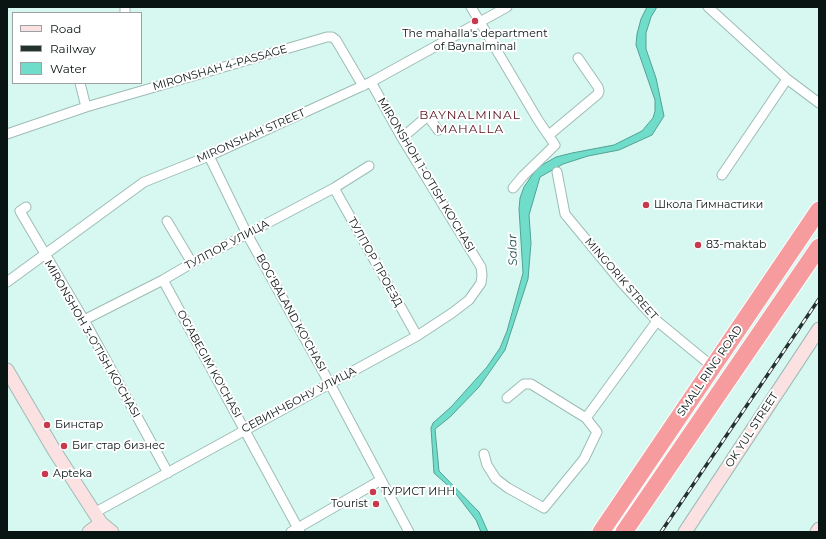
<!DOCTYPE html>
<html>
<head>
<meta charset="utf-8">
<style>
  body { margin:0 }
  #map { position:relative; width:826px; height:539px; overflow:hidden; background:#d7f8f1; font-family:Montserrat,sans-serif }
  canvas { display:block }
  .frame { position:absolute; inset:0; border:8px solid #091513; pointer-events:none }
  .legend { position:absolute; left:12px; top:12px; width:130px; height:72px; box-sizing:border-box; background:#fff; border:1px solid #9da1a1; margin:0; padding:5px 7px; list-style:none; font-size:12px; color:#091513 }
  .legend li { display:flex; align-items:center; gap:8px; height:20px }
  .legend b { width:20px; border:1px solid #9da1a1 }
</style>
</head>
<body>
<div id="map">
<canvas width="826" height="539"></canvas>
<div class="frame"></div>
<ul class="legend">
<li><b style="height:5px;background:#fce1e2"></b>Road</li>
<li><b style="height:5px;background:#23322f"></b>Railway</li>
<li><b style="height:11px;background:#70ddca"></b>Water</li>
</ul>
</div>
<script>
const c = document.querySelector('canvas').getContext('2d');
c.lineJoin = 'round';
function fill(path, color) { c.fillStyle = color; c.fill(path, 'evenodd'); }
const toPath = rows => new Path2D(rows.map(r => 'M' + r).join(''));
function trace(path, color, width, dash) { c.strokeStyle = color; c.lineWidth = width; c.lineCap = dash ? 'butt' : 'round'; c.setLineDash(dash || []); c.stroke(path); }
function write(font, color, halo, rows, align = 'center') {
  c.font = font + ' Montserrat,sans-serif'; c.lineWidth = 4; c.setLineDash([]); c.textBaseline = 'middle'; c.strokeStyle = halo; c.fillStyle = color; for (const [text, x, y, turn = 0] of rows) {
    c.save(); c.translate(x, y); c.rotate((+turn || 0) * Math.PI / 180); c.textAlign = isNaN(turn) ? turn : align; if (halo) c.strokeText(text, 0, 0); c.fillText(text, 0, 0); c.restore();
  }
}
const water = toPath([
  [647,7,657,7,651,17,646,33,646,49,656,78,664,116,652,135,619,150,588,156,563,164,540,177,529,215,531,243,528,279,505,350,479,387,450,417,435,429,439,471,479,512,488,532,481,532,476,520,453,490,434,473,431,428,433,423,451,407,487,367,500,348,507,331,523,273,519,209,520,198,524,187,537,168,556,157,572,153,614,145,642,131,653,118,655,111,655,100,636,45,637,34,641,19,647,7]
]);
const street = toPath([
  [471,7,538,120,555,145,523,176,513,188],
  [708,7,787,79,819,103],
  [125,13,125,7],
  [80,83,86,107],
  [7,134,86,107,327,37,332,37,336,40,363,86],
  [549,135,598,94,599,91,598,87,578,58],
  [402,138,424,119,427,118,430,119,438,130],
  [209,156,247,234,330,384,409,532],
  [557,172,565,214,622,283,657,321,713,367],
  [722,175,787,79],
  [334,188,417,336],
  [26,207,20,211,21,213,84,320,168,473],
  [167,221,192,263],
  [163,280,300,532],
  [7,282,144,182,209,156,371,82,507,7],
  [84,320,163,280,192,263,334,188,369,166],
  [586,418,657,321],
  [484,454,487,465,496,479,508,488,544,508,584,459,597,432,586,418,531,384,524,384,507,398],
  [94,513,417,336,452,313,469,300,481,283,482,275,481,267,402,138,371,82],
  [291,532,381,480]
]);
const secondary = toPath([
  [7,370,54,450,101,523,112,532],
  [89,532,101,523],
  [685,532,819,329],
  [817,532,819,529]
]);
const highway = toPath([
  [601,532,819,210],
  [624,532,819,247]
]);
const rail = toPath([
  [661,532,819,299]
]);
const markers = [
  [475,21,4,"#c9394e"],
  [646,205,4,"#c9394e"],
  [698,245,4,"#c9394e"],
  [47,425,4,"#c9394e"],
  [64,446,4,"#c9394e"],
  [45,474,4,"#c9394e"],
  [373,492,4,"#c9394e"],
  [376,504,4,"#c9394e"]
];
const poiNames = [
  ["The mahalla's department",475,34,"center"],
  ["of Baynalminal",475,47,"center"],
  ["Школа Гимнастики",654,205],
  ["83-maktab",706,245],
  ["Бинстар",55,425],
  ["Биг стар бизнес",72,446],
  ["Apteka",53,474],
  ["ТУРИСТ ИНН",381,492],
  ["Tourist",368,504,"right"]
];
const streetNames = [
  ["MIRONSHAH 4-PASSAGE",220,68,-16],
  ["MIRONSHAH STREET",251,136,-24],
  ["MIRONSHOH 1-O'TISH KO'CHASI",426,175,59],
  ["ТУЛПОР УЛИЦА",227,245,-28],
  ["ТУЛПОР ПРОЕЗД",375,262,61],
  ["MINGORIK STREET",621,279,49],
  ["BOG'BALAND KO'CHASI",291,313,61],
  ["MIRONSHOH 3-O'TISH KO'CHASI",92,339,60],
  ["OG'ABEGIM KO'CHASI",209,364,61],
  ["SMALL RING ROAD",710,371,-56],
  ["СЕВИНЧБОНУ УЛИЦА",299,400,-28],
  ["OK YUL STREET",752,430,-57]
];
const neighbourhoodNames = [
  ["BAYNALMINAL",470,115],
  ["MAHALLA",470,129]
];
const waterNames = [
  ["Salar",513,250,-92]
];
fill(water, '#70ddca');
trace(water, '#51a193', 1);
trace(street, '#9dbcb5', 11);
trace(secondary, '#9dbcb5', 15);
trace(highway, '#fff', 19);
trace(street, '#fff', 9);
trace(secondary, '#fce1e2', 13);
trace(highway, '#f69c9f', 17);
trace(rail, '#23322f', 3.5);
trace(rail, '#fff', 2, [6]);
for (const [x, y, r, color] of markers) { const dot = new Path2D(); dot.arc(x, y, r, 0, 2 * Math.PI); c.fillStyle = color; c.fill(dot); trace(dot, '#fff', 1.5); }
write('11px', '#091513', '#fff', poiNames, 'left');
write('11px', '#091513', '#fff', streetNames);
c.letterSpacing = '1px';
write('12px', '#55101b', '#fff', neighbourhoodNames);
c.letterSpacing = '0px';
write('italic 12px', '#1c4d45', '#fff', waterNames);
</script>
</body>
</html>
